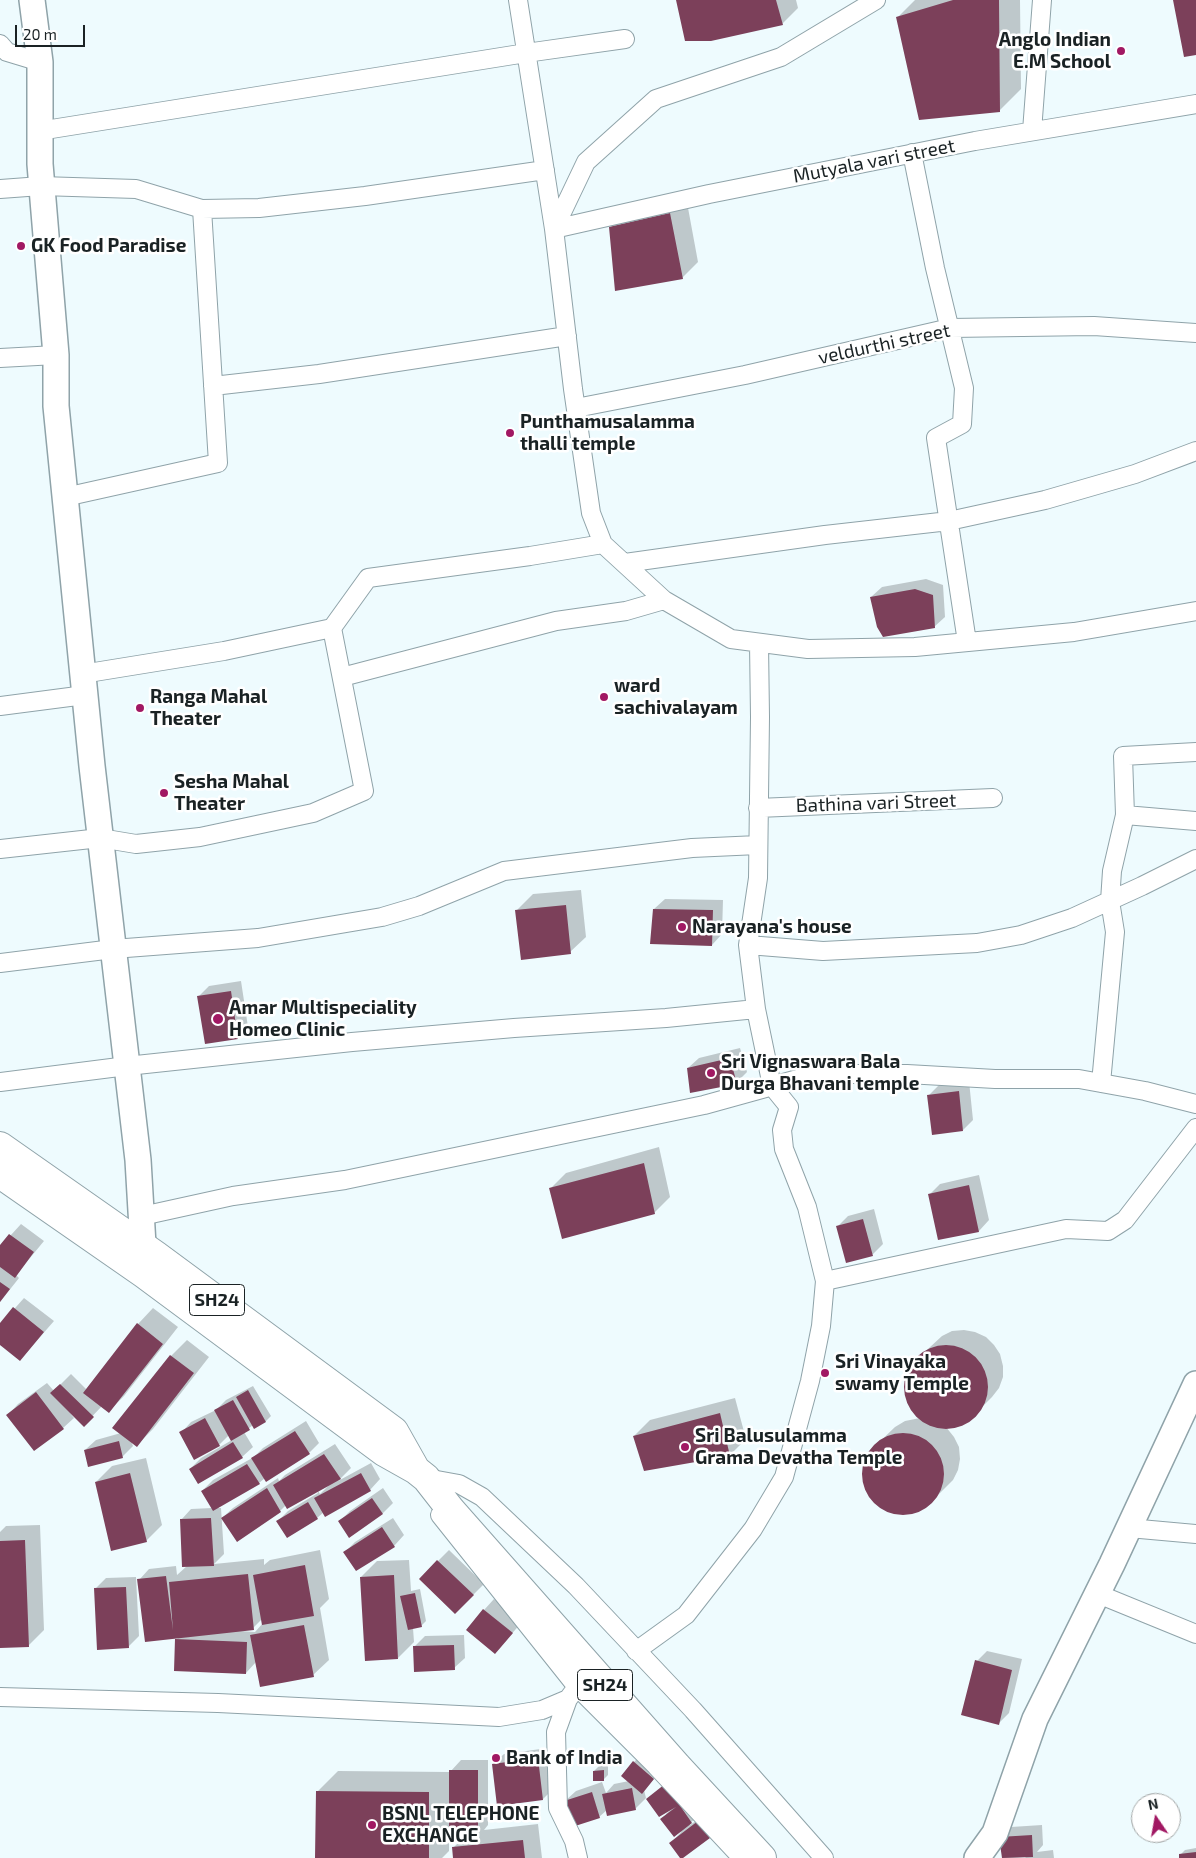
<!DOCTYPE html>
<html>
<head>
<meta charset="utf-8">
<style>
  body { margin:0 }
  #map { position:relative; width:1196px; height:1858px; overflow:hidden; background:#eefbfe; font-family:"Exo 2",sans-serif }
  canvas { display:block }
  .north { position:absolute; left:1131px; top:1793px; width:50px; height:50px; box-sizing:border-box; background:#fff; border:1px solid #a3a7a7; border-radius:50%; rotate:348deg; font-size:14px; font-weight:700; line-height:20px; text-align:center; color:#1a2224 }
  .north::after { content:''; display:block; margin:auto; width:18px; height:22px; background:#a11863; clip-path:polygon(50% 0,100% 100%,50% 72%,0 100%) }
  .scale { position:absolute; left:15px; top:25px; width:70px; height:22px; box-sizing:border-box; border:2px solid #1a2224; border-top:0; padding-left:6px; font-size:15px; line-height:18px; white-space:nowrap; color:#1a2224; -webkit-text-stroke:4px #fff; paint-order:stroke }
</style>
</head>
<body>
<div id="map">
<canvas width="1196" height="1858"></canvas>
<div class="north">N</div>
<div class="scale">20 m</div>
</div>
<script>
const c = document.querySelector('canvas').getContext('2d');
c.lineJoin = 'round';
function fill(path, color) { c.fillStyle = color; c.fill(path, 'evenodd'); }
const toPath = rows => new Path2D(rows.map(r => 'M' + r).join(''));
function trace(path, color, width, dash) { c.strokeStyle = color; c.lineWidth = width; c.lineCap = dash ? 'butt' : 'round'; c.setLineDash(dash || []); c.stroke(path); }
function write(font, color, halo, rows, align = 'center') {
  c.font = font + ' "Exo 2",sans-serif'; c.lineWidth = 5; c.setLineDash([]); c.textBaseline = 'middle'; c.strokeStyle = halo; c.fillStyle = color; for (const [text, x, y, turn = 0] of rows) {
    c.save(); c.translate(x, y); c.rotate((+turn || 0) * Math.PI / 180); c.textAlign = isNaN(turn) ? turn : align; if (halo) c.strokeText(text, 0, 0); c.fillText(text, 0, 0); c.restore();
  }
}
const shadow = toPath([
  [678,0,796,0,798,8,782,24],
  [915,0,1020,0,1021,89,1000,110,898,17],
  [686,197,698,262,682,278,610,228,626,212],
  [926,579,943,585,945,617,934,627,871,597,882,587],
  [581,890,586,937,570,952,517,910,533,894],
  [665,899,723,900,722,934,712,945,654,909],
  [241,981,248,1027,238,1037,206,1043,198,997,209,986],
  [740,1048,747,1072,737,1082,688,1068,699,1058],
  [969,1081,973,1120,963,1130,929,1095,939,1085],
  [659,1147,670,1197,654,1213,550,1189,566,1173],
  [979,1175,989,1220,979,1231,939,1239,930,1194,940,1184],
  [874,1209,883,1244,873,1254,847,1262,837,1227,848,1216],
  [21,1224,44,1241,16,1275,19,1278,0,1302,0,1247],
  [24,1298,54,1321,20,1360,0,1344,0,1325],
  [153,1308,178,1327,124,1396,109,1411,102,1406,84,1425,70,1413,74,1418,63,1428,8,1415,18,1404,47,1383,54,1391,71,1374,87,1390,138,1324],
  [964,1330,975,1332,986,1337,994,1345,1000,1354,1003,1366,1003,1377,999,1388,992,1397,967,1422,956,1426,946,1427,954,1437,959,1447,960,1459,958,1470,953,1480,928,1505,919,1510,908,1513,897,1513,885,1509,876,1503,869,1494,865,1484,863,1472,866,1461,870,1451,895,1427,905,1421,920,1418,914,1413,908,1403,905,1392,906,1380,909,1369,916,1360,942,1336,952,1331],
  [187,1340,209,1357,153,1429,137,1445,131,1441,133,1446,122,1457,85,1450,96,1440,121,1433,114,1428,171,1356],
  [253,1386,271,1416,266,1421,254,1427,253,1425,244,1432,253,1447,242,1457,190,1469,201,1458,232,1440,229,1435,219,1445,181,1433,191,1422,216,1410,226,1400],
  [735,1398,746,1439,730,1455,645,1469,634,1436,650,1420],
  [306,1421,319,1443,309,1453,265,1478,259,1483,216,1508,221,1508,224,1554,214,1564,264,1559,264,1565,270,1560,320,1550,329,1599,320,1608,329,1660,313,1675,256,1662,246,1673,176,1640,180,1636,146,1640,139,1580,149,1569,176,1566,177,1575,187,1566,181,1520,191,1509,212,1508,202,1491,213,1480,254,1457,263,1448],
  [262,1619,263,1623,255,1632,240,1631,253,1628],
  [335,1444,351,1468,338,1481,371,1463,380,1479,370,1490,324,1512,317,1518,278,1521,288,1511,318,1493,317,1491,286,1505,280,1511,222,1518,233,1508,278,1478,279,1481,285,1475],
  [329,1485,320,1494,318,1491],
  [146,1458,162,1525,146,1541,96,1482,112,1466],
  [383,1488,393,1503,383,1513,349,1536,340,1521,350,1511],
  [393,1518,404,1535,394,1546,345,1552,355,1542],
  [40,1525,44,1630,28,1646,0,1647,0,1532,6,1526],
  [449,1550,484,1584,455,1613,420,1579],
  [409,1560,411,1591,420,1589,426,1621,421,1626,413,1628,414,1642,398,1658,361,1577,377,1561],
  [136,1577,139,1636,128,1647,95,1589,106,1578],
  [494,1599,522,1622,495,1653,484,1610],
  [464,1635,465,1658,454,1668,414,1647,425,1636],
  [987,1651,1022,1659,1009,1713,999,1723,977,1661],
  [548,1748,553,1789,543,1799,493,1764,504,1754],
  [639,1757,658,1774,644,1790,646,1798,635,1809,607,1810,599,1817,565,1801,576,1791,602,1782,606,1793,614,1784,629,1781,634,1762],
  [461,1760,488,1760,488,1825,484,1830,538,1824,542,1858,455,1858,454,1847,465,1836,449,1836,449,1851,442,1858,316,1858,317,1792,338,1771,450,1772],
  [599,1766,608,1766,608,1775,603,1780,594,1771],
  [670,1781,696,1818,689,1824,690,1825,709,1812,720,1827,710,1837,682,1858,671,1843,681,1832,666,1814,673,1808],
  [1042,1825,1043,1845,1037,1852,1053,1850,1054,1858,1025,1858,1026,1857,1003,1858,1001,1837,1011,1827],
  [1196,1848,1196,1858,1180,1858,1180,1855,1185,1850]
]);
const building = toPath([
  [676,0,776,0,783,25,711,41,685,41],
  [953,0,999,0,1000,112,919,120,896,17],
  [1173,0,1196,0,1196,55,1184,57],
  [670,213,683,279,615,291,609,227],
  [915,589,933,595,935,628,883,637,877,627,870,597],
  [566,905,571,954,521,960,515,910],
  [653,909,713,910,712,946,650,944],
  [231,991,238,1039,205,1044,197,996],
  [730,1058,737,1084,690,1093,687,1068],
  [959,1091,963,1131,932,1135,927,1095],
  [644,1163,655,1214,562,1239,549,1188],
  [969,1185,979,1232,938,1240,928,1194],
  [863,1219,873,1256,846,1263,836,1226],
  [9,1234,34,1252,15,1278,0,1267,0,1245],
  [0,1282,10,1289,0,1302],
  [13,1307,44,1332,20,1361,0,1345,0,1323],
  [137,1323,163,1344,109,1413,83,1393],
  '904 1387a42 42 0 1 1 84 0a42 42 0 1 1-84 0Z',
  [170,1355,194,1373,137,1447,112,1428],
  [60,1384,94,1417,84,1427,50,1393],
  [248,1390,266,1422,254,1429,236,1397],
  [36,1392,64,1429,34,1451,6,1415],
  [233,1400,250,1430,231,1441,214,1410],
  [720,1413,730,1456,644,1471,633,1436],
  [205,1418,220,1446,194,1460,179,1432],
  [295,1431,310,1454,266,1482,251,1458],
  '862 1474a41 41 0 1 1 82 0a41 41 0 1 1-82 0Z',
  [119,1441,123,1458,88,1467,84,1450],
  [233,1442,243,1458,198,1484,189,1469],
  [324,1454,341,1479,287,1509,273,1485],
  [247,1464,260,1484,213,1511,201,1491],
  [130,1473,147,1542,111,1551,95,1482],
  [361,1473,371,1491,325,1517,314,1498],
  [267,1488,281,1512,237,1542,221,1518],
  [372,1498,383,1514,349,1538,338,1521],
  [308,1502,318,1519,287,1538,276,1521],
  [211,1518,214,1566,182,1567,180,1519],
  [382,1527,395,1547,356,1571,343,1552],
  [25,1540,29,1647,0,1648,0,1541],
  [437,1560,474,1595,455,1614,419,1579],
  [305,1565,314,1616,262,1625,253,1575],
  [248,1574,254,1630,145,1642,137,1579,166,1576,173,1630,169,1582],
  [394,1575,398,1659,365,1661,360,1577],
  [126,1587,129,1648,97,1650,94,1588],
  [415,1593,422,1627,408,1630,400,1596],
  [483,1609,513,1633,495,1654,466,1630],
  [304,1625,314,1677,260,1687,250,1635],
  [175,1639,247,1642,246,1674,174,1671],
  [454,1645,455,1670,414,1672,413,1646],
  [975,1660,1012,1670,999,1725,961,1715],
  [538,1758,543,1800,497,1806,492,1764],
  [633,1761,654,1779,642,1794,621,1776],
  [449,1770,478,1770,478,1837,449,1837],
  [604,1770,604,1781,593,1781,593,1771],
  [665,1784,692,1823,674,1837,660,1819,676,1807,659,1817,646,1799],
  [632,1788,636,1810,607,1816,602,1794],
  [316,1791,429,1792,429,1858,315,1858],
  [592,1792,600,1818,572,1827,564,1801],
  [698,1821,710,1838,683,1858,680,1858,669,1843],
  [1032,1835,1033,1857,1002,1858,999,1837],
  [523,1840,525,1858,453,1858,452,1847],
  [1196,1852,1196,1858,1179,1858,1179,1854]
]);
const street = toPath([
  [518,0,554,229,573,389,591,513,603,544,664,600,731,639,808,649,915,647,1074,632,1196,611],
  [0,44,7,52,40,62],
  [39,131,526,53,625,39],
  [1032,131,1042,0],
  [912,153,935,268,964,388,962,424,936,438,967,642],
  [0,189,41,186,136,189,202,209,259,208,365,196,545,170],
  [554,229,709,194,975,141,1196,104],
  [554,229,586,162,656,99,781,57,876,0],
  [0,358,56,355],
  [213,386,319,374,567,336],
  [576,408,745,375,950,328,1094,326,1196,333],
  [65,497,218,463,202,209],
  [625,563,825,535,949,521,1045,500,1135,474,1196,451],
  [332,628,368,578,530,556,603,544],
  [342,677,556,621,626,611,664,600],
  [0,706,85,695],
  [758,808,993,798],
  [1125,815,1196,821],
  [0,849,100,838,136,844,200,837,313,813,364,791,332,628,224,651,82,674],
  [748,945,823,951,977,943,1021,935,1072,918,1142,886,1196,859],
  [0,963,113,949,258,938,382,917,419,906,504,871,692,848,758,845],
  [0,1082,127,1066,352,1042,514,1028,666,1018,756,1009],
  [1101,1083,1115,932,1110,901,1112,871,1125,815,1123,756,1196,752],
  [142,1216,233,1196,345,1180,704,1105,816,1074,907,1074,995,1079,1079,1079,1145,1091,1196,1104],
  [825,1281,1066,1229,1108,1231,1125,1220,1196,1128],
  [426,1480,426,1478,459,1484,482,1497,576,1586,693,1710,824,1858],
  [1129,1528,1196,1534],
  [1098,1594,1196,1634],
  [636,1651,686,1615,753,1529,784,1477,810,1381,821,1326,825,1281,807,1207,784,1149,782,1130,789,1107,772,1086,756,1009,748,945,758,878,760,717,759,643],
  [577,1687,656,1766,742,1858],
  [0,1697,218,1703,499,1717,542,1710,568,1699,577,1687,440,1515],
  [568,1699,556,1732,558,1808,574,1841,578,1858]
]);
const secondary = toPath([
  [32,0,40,62,40,164,56,355,56,406,92,766,138,1160,144,1262],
  [977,1858,995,1833,1035,1719,1112,1564,1196,1384]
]);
const primary = toPath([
  [0,1146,157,1256,394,1431,416,1470],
  [0,1174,144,1274,384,1452,416,1470,426,1478,451,1510,677,1766,762,1858]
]);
const markers = [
  [1121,51,5,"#a11863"],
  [21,246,5,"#a11863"],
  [510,433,5,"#a11863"],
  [604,697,5,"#a11863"],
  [140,708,5,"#a11863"],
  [164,793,5,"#a11863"],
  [682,927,5,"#a11863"],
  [218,1019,6,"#a11863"],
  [711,1073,5,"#a11863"],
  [825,1373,5,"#a11863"],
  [685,1447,5,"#a11863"],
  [496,1758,5,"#a11863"],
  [372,1825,5,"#a11863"]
];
const shields = [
  [217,1300,55],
  [605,1685,55]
];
const shieldNames = [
  ["SH24",217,1300],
  ["SH24",605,1685]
];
const poiNames = [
  ["Anglo Indian",1111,40,"right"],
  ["E.M School",1111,62,"right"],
  ["GK Food Paradise",31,246],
  ["Punthamusalamma",520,422],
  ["thalli temple",520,444],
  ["ward",614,686],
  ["sachivalayam",614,708],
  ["Ranga Mahal",150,697],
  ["Theater",150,719],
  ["Sesha Mahal",174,782],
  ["Theater",174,804],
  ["Narayana's house",692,927],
  ["Amar Multispeciality",229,1008],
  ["Homeo Clinic",229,1030],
  ["Sri Vignaswara Bala",721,1062],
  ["Durga Bhavani temple",721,1084],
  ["Sri Vinayaka",835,1362],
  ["swamy Temple",835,1384],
  ["Sri Balusulamma",695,1436],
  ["Grama Devatha Temple",695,1458],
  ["Bank of India",506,1758],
  ["BSNL TELEPHONE",382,1814],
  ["EXCHANGE",382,1836]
];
const streetNames = [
  ["Mutyala vari street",874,161,-11],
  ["veldurthi street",884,344,-12],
  ["Bathina vari Street",876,803,-2]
];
fill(shadow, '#0003');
fill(building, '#7c405a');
trace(street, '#8fa3a9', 20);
trace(secondary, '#8fa3a9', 28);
trace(primary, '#8fa3a9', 30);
trace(street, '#fff', 18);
trace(secondary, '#fff', 25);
trace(primary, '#fff', 28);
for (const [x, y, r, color] of markers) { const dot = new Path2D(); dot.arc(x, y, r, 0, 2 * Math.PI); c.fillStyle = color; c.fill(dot); trace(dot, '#fff', 2); }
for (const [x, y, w] of shields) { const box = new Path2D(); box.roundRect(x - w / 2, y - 15.5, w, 31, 4); c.fillStyle = '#fff'; c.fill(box); trace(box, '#1a2224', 1); }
write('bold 18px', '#1a2224', null, shieldNames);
write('bold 19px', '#1a2224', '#fff', poiNames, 'left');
write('19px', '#1a2224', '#fff', streetNames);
</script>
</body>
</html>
